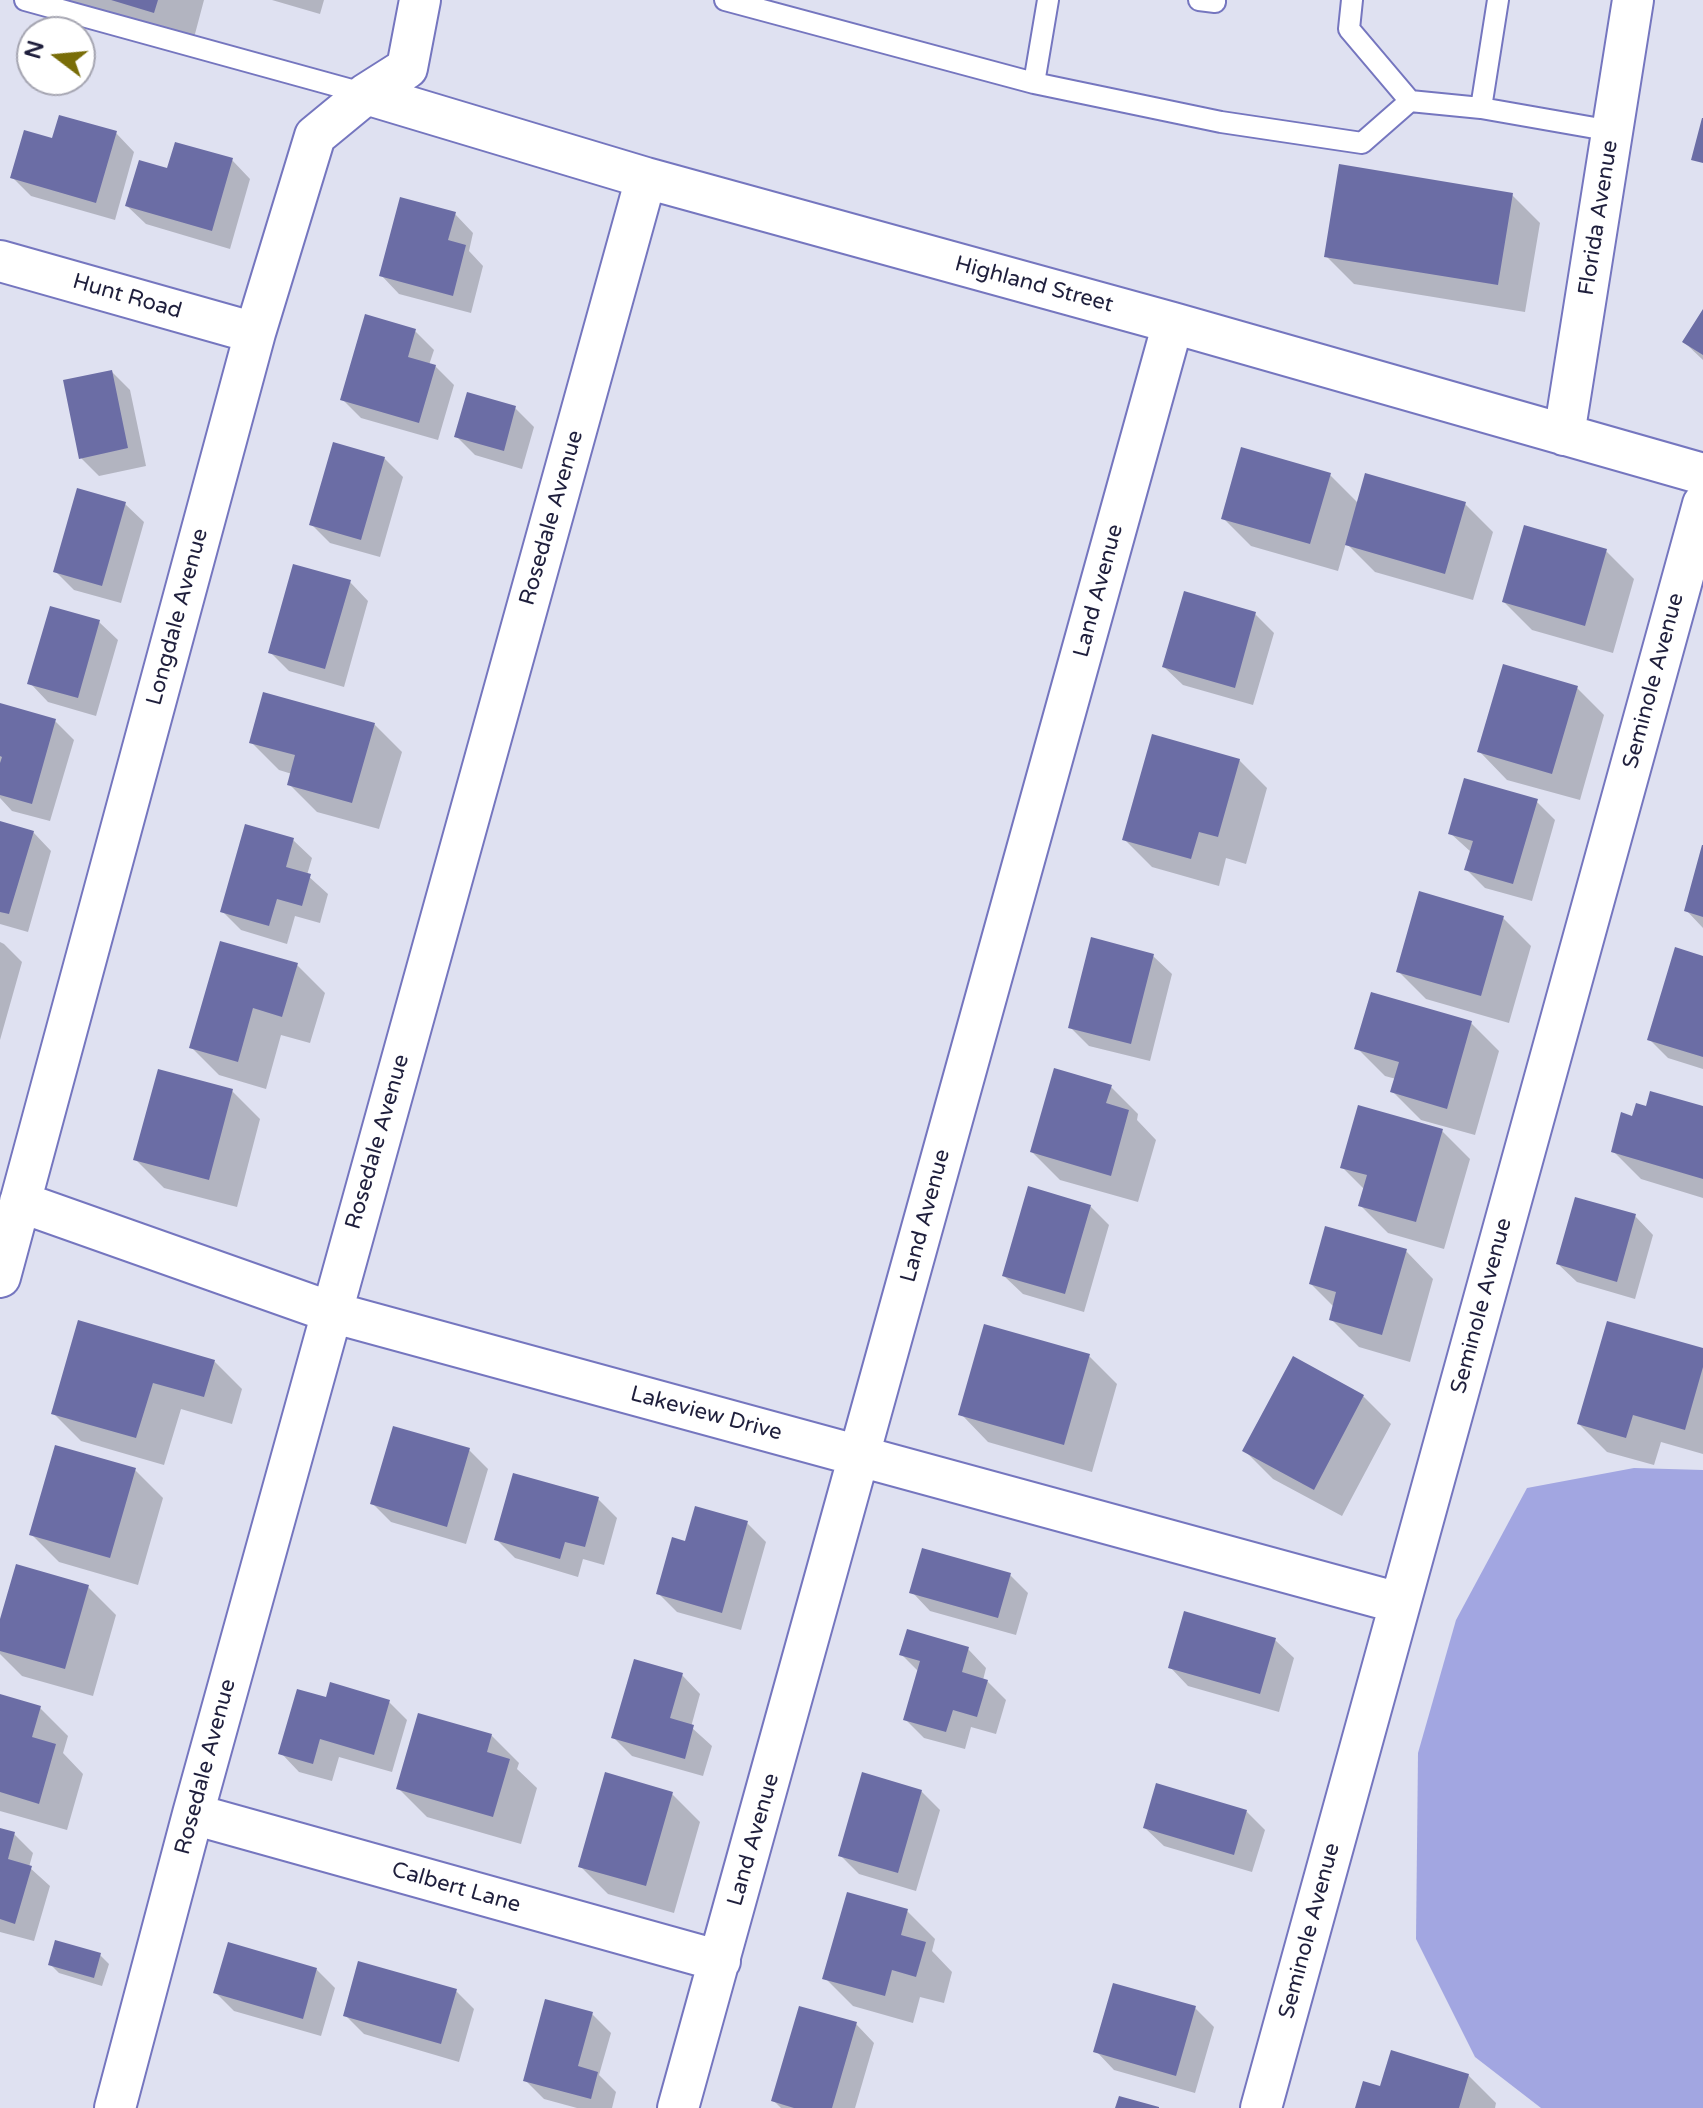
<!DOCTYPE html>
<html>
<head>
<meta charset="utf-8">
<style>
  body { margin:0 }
  #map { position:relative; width:1703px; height:2108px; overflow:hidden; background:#dfe1f1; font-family:"Varela Round",sans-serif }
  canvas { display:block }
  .north { position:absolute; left:16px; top:16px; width:80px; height:80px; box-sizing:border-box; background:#fff; border:2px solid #a5a5b1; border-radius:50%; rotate:286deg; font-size:22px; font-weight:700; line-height:32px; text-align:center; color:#1f1f3c }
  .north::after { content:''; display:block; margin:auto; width:28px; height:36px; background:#796d08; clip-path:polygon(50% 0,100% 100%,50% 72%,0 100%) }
</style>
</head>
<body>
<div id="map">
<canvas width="1703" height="2108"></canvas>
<div class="north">N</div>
</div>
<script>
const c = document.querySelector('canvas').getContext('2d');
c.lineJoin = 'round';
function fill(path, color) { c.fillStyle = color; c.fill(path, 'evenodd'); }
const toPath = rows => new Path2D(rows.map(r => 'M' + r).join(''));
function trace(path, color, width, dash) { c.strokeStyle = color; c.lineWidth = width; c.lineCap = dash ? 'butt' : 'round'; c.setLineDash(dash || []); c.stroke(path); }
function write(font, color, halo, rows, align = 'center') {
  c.font = font + ' "Varela Round",sans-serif'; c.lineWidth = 6; c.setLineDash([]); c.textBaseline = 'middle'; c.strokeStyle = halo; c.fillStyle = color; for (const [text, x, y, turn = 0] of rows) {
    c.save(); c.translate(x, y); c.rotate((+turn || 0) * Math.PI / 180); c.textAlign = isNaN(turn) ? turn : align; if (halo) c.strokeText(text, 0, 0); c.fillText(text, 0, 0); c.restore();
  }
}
const water = toPath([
  [1634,1468,1703,1470,1703,2108,1541,2108,1475,2057,1416,1939,1418,1753,1456,1620,1527,1488]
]);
const shadow = toPath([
  [44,0,204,0,191,49],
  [272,0,324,0,320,14],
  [116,133,134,152,115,220,31,196,12,177,54,141],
  [232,160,250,179,230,249,146,224,127,206,169,171],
  [1512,195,1540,223,1525,312,1354,284,1326,256],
  [455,214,473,233,469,251,483,266,471,313,399,294,381,275],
  [1703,312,1703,360,1684,342],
  [415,331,434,350,429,365,435,366,454,385,438,440,361,418,342,399],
  [112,372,130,390,146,466,99,476,81,458],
  [515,408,534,427,522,469,475,455,457,437],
  [384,458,403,477,380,557,330,543,311,524],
  [1330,475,1359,504,1465,504,1493,532,1473,600,1375,572,1346,543,1338,571,1251,546,1223,518],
  [125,504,144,522,121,603,74,590,55,571],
  [1606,551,1634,579,1613,653,1532,630,1504,602],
  [350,582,368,601,344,687,289,671,270,652],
  [1255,614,1274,633,1253,705,1183,685,1164,667],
  [99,622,118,640,96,716,48,702,30,683],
  [1576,687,1604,715,1580,800,1507,780,1480,752],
  [0,705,55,721,74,740,50,821,12,811,0,798],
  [374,724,402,752,379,829,317,812,289,784,292,774,279,770,251,742],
  [1239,760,1267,788,1246,864,1226,858,1219,886,1152,867,1124,839],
  [1536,801,1555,820,1532,901,1485,888,1466,869,1471,852,1450,833],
  [0,823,33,832,51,851,28,932,0,924],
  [293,840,312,858,307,875,328,894,320,923,295,916,287,944,241,930,222,911],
  [1703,849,1703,928,1686,910],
  [1503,918,1531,946,1509,1023,1426,999,1398,971],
  [0,942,4,944,22,962,0,1040],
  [1153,956,1172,974,1150,1061,1089,1046,1070,1027],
  [1703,958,1703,1069,1668,1058,1649,1039],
  [297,965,325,993,310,1043,281,1035,266,1089,219,1075,191,1047],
  [1471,1023,1499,1051,1475,1135,1421,1120,1393,1092,1396,1079,1385,1076,1357,1048],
  [1110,1086,1138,1114,1137,1120,1156,1140,1138,1202,1060,1180,1032,1152],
  [232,1091,260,1119,237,1207,164,1188,136,1160],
  [1703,1108,1703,1198,1641,1179,1613,1151,1634,1118,1648,1109],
  [1442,1131,1470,1159,1444,1249,1388,1233,1360,1205,1365,1190,1342,1167],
  [1090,1206,1109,1225,1084,1312,1023,1294,1004,1276],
  [1635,1216,1653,1235,1635,1299,1577,1282,1558,1264],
  [1406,1251,1433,1279,1410,1362,1359,1347,1331,1319,1334,1307,1311,1284],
  [1703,1351,1703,1454,1661,1442,1654,1465,1607,1452,1579,1424],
  [1089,1356,1117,1384,1092,1472,988,1442,961,1414],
  [214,1361,242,1389,232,1424,181,1409,164,1465,81,1441,53,1413],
  [1363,1396,1391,1424,1342,1516,1273,1479,1245,1451],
  [469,1450,488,1469,466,1544,391,1522,372,1503],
  [135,1470,163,1498,138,1585,59,1562,31,1534],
  [598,1499,617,1518,604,1565,583,1559,578,1577,515,1558,497,1540],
  [747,1523,766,1542,741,1630,677,1612,658,1593],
  [1010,1575,1028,1593,1016,1635,930,1611,912,1592],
  [88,1587,116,1615,93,1696,22,1676,0,1654,0,1626],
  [1275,1640,1294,1658,1279,1712,1188,1686,1170,1667],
  [968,1649,986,1668,983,1680,987,1681,1006,1700,996,1734,971,1727,965,1749,924,1738,905,1719,919,1672,902,1655],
  [682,1675,700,1694,691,1727,712,1746,703,1776,632,1756,613,1737],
  [0,1697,40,1708,68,1736,63,1753,83,1774,67,1830,0,1811],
  [327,1700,388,1701,407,1720,392,1772,339,1757,332,1781,299,1772,281,1753],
  [491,1735,519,1763,517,1769,537,1788,521,1844,427,1817,399,1789],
  [921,1791,940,1810,916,1891,859,1874,841,1856],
  [672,1794,700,1822,674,1913,608,1894,580,1866],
  [1246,1811,1265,1830,1252,1872,1164,1846,1145,1828],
  [0,1830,14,1834,33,1853,29,1867,50,1886,34,1941,0,1932],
  [907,1911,935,1939,932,1951,952,1972,944,2003,920,1997,913,2023,853,2006,825,1978],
  [100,1955,109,1964,102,1986,59,1973,50,1964],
  [316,1969,335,1988,321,2036,234,2011,215,1992],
  [456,1991,474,2009,459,2062,364,2034,345,2015],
  [1195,2008,1214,2027,1195,2093,1114,2070,1096,2051],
  [592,2014,611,2033,599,2075,616,2092,612,2108,577,2108,544,2099,525,2080],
  [856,2024,874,2043,855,2108,781,2108,774,2101],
  [1468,2075,1496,2103,1495,2108,1357,2108,1381,2089]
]);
const building = toPath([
  [111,0,158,0,154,13],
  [59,115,117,131,96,203,10,178,24,130,52,138],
  [1702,118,1703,118,1703,163,1691,160],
  [175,142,233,158,212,231,125,206,139,160,167,168],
  [1339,164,1513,193,1498,285,1324,257],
  [400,197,456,212,448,240,466,245,453,296,379,276],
  [1703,309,1703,355,1682,342],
  [365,314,416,329,408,357,436,365,419,423,340,400],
  [112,370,128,448,79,459,63,380],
  [467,392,516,406,504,451,454,437],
  [333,442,385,457,361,540,309,525],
  [1241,447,1331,473,1310,544,1221,519],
  [1365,473,1466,502,1445,574,1345,545],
  [77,488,126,502,102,586,53,572],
  [1524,525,1607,549,1585,626,1502,602],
  [293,564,351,580,325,669,268,653],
  [1184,591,1256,612,1235,688,1162,667],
  [50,606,100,620,78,698,27,684],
  [1503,664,1578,686,1552,774,1477,752],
  [263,692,375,723,352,803,287,785,295,755,249,743],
  [0,703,56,719,32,804,0,795,0,763,2,757,0,756],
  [1152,734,1240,759,1218,837,1199,832,1191,859,1122,840],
  [1464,778,1538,799,1513,884,1464,870,1473,841,1448,834],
  [0,821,34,831,9,914,0,912],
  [245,824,294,838,286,867,311,874,302,906,277,899,269,926,220,912],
  [1702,845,1703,845,1703,917,1684,911],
  [1419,891,1504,916,1481,996,1396,972],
  [1091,937,1154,954,1131,1044,1068,1028],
  [220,941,298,963,282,1017,253,1008,238,1062,189,1048],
  [1675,947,1703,956,1703,1057,1647,1040],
  [1371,992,1472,1021,1447,1109,1390,1092,1399,1062,1354,1049],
  [1054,1068,1112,1085,1106,1103,1129,1110,1111,1176,1030,1152],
  [158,1069,233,1089,209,1180,133,1160],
  [1650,1091,1703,1106,1703,1179,1611,1152,1621,1112,1632,1116,1636,1103,1646,1106],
  [1358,1105,1443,1129,1416,1222,1358,1206,1367,1175,1340,1168],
  [1028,1186,1091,1205,1065,1294,1002,1276],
  [1575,1197,1636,1214,1617,1282,1556,1264],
  [1325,1226,1407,1249,1382,1335,1329,1320,1336,1292,1309,1284],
  [78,1320,215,1360,204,1397,153,1383,136,1438,51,1414],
  [1607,1321,1703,1348,1703,1367,1685,1430,1633,1415,1626,1438,1577,1424],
  [984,1324,1090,1354,1064,1445,958,1415],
  [1293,1356,1364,1395,1314,1490,1242,1451],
  [393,1426,470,1448,447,1527,370,1504],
  [55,1445,136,1468,110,1558,29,1535],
  [513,1473,599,1497,585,1547,565,1542,560,1559,494,1540],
  [695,1506,748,1521,722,1613,656,1594,672,1537,685,1541],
  [922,1548,1011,1573,998,1618,909,1593],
  [16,1564,89,1585,65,1669,0,1651,0,1619],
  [1184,1611,1276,1638,1260,1694,1168,1668],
  [907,1629,969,1647,962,1672,988,1680,977,1717,953,1710,946,1732,903,1720,920,1661,899,1655],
  [634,1659,683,1673,670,1718,694,1725,685,1759,611,1738],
  [330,1682,390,1700,374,1755,320,1739,313,1764,278,1754,297,1689,326,1697],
  [0,1694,41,1706,32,1737,56,1744,39,1804,0,1792],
  [418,1713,492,1734,487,1752,510,1759,493,1817,396,1789],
  [605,1772,673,1792,646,1886,578,1867],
  [862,1772,922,1790,898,1873,838,1856],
  [1156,1783,1247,1810,1234,1855,1143,1828],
  [0,1828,15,1832,8,1859,32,1866,15,1924,0,1919],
  [847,1892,908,1909,901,1935,926,1942,916,1977,892,1970,885,1996,822,1979],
  [55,1940,101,1953,94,1978,48,1965],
  [228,1942,317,1968,303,2019,213,1993],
  [358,1961,457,1989,441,2044,343,2016],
  [1113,1983,1196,2006,1176,2076,1093,2052],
  [545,1999,593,2012,578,2066,598,2072,591,2099,523,2081],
  [799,2006,857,2022,832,2108,794,2108,771,2101],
  [1391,2050,1469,2074,1459,2108,1355,2108,1363,2081,1380,2086],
  [1119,2096,1159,2107,1159,2108,1115,2108]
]);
const lane = toPath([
  [25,0,366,94],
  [725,0,1034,83,1221,122,1362,143,1410,101],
  [1199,0,1215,2,1215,0],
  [1352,0,1349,29,1410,101,1481,108],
  [1498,0,1481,108,1612,131],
  [1034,83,1048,0]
]);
const street = toPath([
  [366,94,646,178,1173,323,1703,474],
  [0,261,255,333],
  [1564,435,1633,0],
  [20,1202,331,1312,1399,1603],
  [0,1277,255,333,315,136,366,94,407,68,420,0],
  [193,1814,720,1961],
  [115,2108,193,1814,646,178],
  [678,2108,1173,323],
  [1261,2108,1703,504]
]);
const streetNames = [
  ["Florida Avenue",1599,218,-81],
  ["Highland Street",1034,285,15],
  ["Hunt Road",127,297,16],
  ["Rosedale Avenue",552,518,-74],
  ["Land Avenue",1099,591,-75],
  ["Longdale Avenue",178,617,-75],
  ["Seminole Avenue",1654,681,-75],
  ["Rosedale Avenue",378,1142,-74],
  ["Land Avenue",926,1216,-75],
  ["Seminole Avenue",1482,1306,-75],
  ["Lakeview Drive",706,1414,15],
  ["Rosedale Avenue",206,1767,-75],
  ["Land Avenue",754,1840,-74],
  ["Calbert Lane",456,1888,16],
  ["Seminole Avenue",1310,1931,-75]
];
fill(water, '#a2a6e1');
fill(shadow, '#0003');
fill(building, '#6b6da5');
trace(lane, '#7576bf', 24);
trace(street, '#7576bf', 44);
trace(lane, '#fff', 20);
trace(street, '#fff', 40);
write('22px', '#1f1f3c', '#fff', streetNames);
</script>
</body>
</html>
